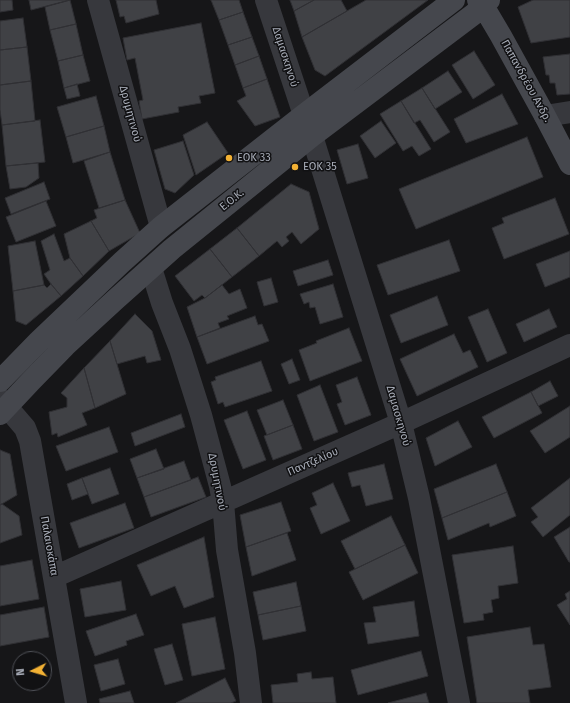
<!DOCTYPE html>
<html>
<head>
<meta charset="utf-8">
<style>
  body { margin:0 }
  #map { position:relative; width:570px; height:703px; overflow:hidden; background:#161618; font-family:"Fira Sans",sans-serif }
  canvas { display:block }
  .north { position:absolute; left:12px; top:651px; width:40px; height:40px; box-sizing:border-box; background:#111113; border:1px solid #4d4f55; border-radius:50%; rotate:265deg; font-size:11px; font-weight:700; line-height:16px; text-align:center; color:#a8adb8 }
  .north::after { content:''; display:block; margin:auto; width:14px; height:18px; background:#f2b134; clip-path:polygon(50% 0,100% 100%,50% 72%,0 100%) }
</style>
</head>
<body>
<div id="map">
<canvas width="570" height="703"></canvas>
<div class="north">N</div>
</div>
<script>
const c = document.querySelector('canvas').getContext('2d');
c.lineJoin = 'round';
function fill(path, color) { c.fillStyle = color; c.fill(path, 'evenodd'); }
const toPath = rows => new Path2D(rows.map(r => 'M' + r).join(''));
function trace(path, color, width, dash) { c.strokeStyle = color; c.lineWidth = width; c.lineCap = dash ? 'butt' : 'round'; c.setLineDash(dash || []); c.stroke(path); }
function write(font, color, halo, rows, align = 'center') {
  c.font = font + ' "Fira Sans",sans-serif'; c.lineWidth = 3; c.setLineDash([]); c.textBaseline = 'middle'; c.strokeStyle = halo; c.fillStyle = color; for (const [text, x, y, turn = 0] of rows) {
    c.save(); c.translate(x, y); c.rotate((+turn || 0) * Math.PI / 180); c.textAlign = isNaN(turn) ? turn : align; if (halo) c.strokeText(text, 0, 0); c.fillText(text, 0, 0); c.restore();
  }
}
const building = toPath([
  [0,0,12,0,13,10,0,12,0,0],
  [29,0,70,0,31,10,29,0],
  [70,0,76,24,50,30,45,7,70,0],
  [116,0,156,0,159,14,126,23,124,16,120,17,116,0],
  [211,0,239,0,243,12,219,20,211,0],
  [290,0,314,0,294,11,290,0],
  [314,0,341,0,347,11,302,37,294,11,314,0],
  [366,0,428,0,325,76,315,70,302,37,366,0],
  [533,0,570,0,570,37,531,43,518,7,533,0],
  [243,12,252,37,228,45,219,20,243,12],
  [23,18,27,47,0,50,0,21,23,18],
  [201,23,215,93,199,96,201,103,178,107,179,112,142,119,139,101,143,100,135,58,127,60,123,38,201,23],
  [76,24,83,55,58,61,50,30,76,24],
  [252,37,259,56,235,65,228,45,252,37],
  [27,47,31,81,0,85,0,50,27,47],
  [474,51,495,85,473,99,452,65,474,51],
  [570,54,570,94,557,95,555,83,550,83,549,75,546,75,543,57,570,54],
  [83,55,90,81,64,88,58,61,83,55],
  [259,56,267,79,243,88,235,65,259,56],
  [448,71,462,92,435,109,422,88,448,71],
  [267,79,280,117,255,126,237,101,246,96,243,88,267,79],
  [31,81,35,121,2,125,0,110,0,85,31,81],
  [77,84,80,96,67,99,64,88,77,84],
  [422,88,450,132,434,142,420,120,414,123,401,101,422,88],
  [502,94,518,124,466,143,454,119,502,94],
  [96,96,104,126,66,137,57,107,96,96],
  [401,101,431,149,419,156,412,146,403,151,380,114,401,101],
  [40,120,45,162,6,166,2,125,40,120],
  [381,121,396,143,375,158,360,136,381,121],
  [207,122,228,153,196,175,183,135,207,122],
  [104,126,110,152,73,163,66,137,104,126],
  [527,137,543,177,416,229,399,189,527,137],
  [183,141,194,175,175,193,165,189,154,150,183,141],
  [358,144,368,178,347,184,337,150,358,144],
  [110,152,125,200,99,208,84,161,110,152],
  [38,163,39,178,26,187,10,189,6,166,38,163],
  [44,182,50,199,11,214,5,198,44,182],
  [291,184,309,192,319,229,301,244,292,232,286,237,289,241,282,247,277,241,259,256,237,228,291,184],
  [555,198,569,234,504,259,492,228,504,223,502,218,555,198],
  [125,200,140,233,109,251,91,221,97,218,94,210,125,200],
  [46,201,56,226,16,242,6,217,46,201],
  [91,221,109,251,83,276,70,258,64,234,91,221],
  [237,228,259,256,232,277,210,249,237,228],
  [54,234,64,261,70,258,83,276,61,296,51,284,44,274,50,270,41,241,54,234],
  [449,240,460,271,388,295,377,265,449,240],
  [35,241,44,285,13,291,8,246,35,241],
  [210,249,232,277,205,298,202,295,194,301,175,276,210,249],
  [570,251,570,277,545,287,536,264,570,251],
  [328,260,333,275,298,286,293,271,328,260],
  [271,278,278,302,264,306,257,282,271,278],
  [51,284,61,296,26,325,16,321,13,291,44,285,47,288,51,284],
  [333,284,343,317,320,324,315,307,310,308,309,302,304,304,300,294,333,284],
  [222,285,229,294,240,289,247,308,227,316,229,319,218,323,220,328,197,337,187,307,205,298,222,285],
  [437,296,448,325,401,343,390,315,437,296],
  [488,309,507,353,487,362,468,317,488,309],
  [549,309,557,327,524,342,516,324,549,309],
  [135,314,152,331,161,360,147,363,145,356,117,364,110,341,135,314],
  [255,316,258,325,262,324,269,341,207,364,197,337,255,316],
  [349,328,362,361,310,381,299,350,317,343,316,341,349,328],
  [454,334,463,353,470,350,478,367,417,396,400,359,454,334],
  [110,341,126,394,95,408,84,368,110,341],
  [292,359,300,380,289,384,281,364,292,359],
  [261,361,272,391,225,407,223,402,218,404,211,382,216,380,215,377,261,361],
  [84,368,95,408,82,413,87,425,58,437,57,433,52,435,49,412,67,407,67,398,61,393,84,368],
  [357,377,371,415,345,425,337,404,342,402,336,385,357,377],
  [550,381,558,396,538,406,531,392,550,381],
  [320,385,338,432,314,441,297,395,320,385],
  [531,392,542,413,494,438,482,417,531,392],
  [283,400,293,425,267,435,257,410,283,400],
  [570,406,570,437,545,453,530,431,570,406],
  [247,411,266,460,243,469,224,420,247,411],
  [181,414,185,427,135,446,131,433,181,414],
  [458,421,472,447,435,466,426,438,458,421],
  [293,425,302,449,273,460,264,436,293,425],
  [109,427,118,452,66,471,56,446,109,427],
  [156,449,164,469,137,478,130,459,156,449],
  [0,450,10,454,17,495,0,505,0,450],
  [184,461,191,480,144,497,137,478,184,461],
  [384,464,393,499,366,506,360,485,352,487,348,473,384,464],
  [496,464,507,492,442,518,434,489,496,464],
  [110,468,119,494,92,504,82,478,110,468],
  [198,477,206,497,151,517,144,497,198,477],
  [82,478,88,494,72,500,67,484,82,478],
  [570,478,570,515,543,537,531,522,538,517,531,508,570,478],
  [333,483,350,521,321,534,310,508,317,505,312,493,333,483],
  [507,492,516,516,490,527,489,523,448,540,442,518,507,492],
  [281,502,291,531,246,547,240,515,281,502],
  [125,503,134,528,79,548,70,523,125,503],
  [2,504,19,516,22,535,0,543,0,505,2,504],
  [391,516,405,545,355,569,341,541,391,516],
  [570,527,570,562,569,562,554,537,570,527],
  [287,533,296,560,252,576,246,547,287,533],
  [204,537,214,597,184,608,175,586,151,596,137,565,204,537],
  [405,545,418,573,363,600,349,572,405,545],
  [513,546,518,583,498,586,499,598,491,600,493,612,483,614,484,620,464,623,452,555,513,546],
  [32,560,39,599,0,606,0,566,32,560],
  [121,581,126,610,85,617,80,589,121,581],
  [296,582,301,606,258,615,253,592,296,582],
  [570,591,570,625,557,605,567,599,565,594,570,591],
  [414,601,419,636,368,644,364,623,376,622,373,607,414,601],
  [301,606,306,631,263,640,258,615,301,606],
  [44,607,49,637,0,646,0,615,44,607],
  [136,614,144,635,126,641,127,645,95,656,86,631,136,614],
  [215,617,225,669,192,676,182,624,215,617],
  [530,627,533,645,544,644,551,687,528,690,530,703,477,703,467,637,530,627],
  [172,644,183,680,165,685,154,649,172,644],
  [421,651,428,676,358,695,351,670,421,651],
  [118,659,125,684,101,691,94,665,118,659],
  [311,672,312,679,333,677,336,703,273,703,271,685,298,682,297,674,311,672],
  [225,678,236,701,231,703,176,703,225,678],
  [130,691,134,703,100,703,99,699,130,691],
  [426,693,429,703,388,703,426,693]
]);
const street = toPath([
  [98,0,161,227],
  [266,0,304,115],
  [545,116,570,112],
  [312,136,401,423,419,498,459,703],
  [151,268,162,303,180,349,201,415,220,486,223,502,227,550,245,653,251,703],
  [0,399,25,428,30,441,76,703],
  [54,577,401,423,570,345]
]);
const secondary = toPath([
  [478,0,488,14,501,36,545,116,570,164],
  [0,381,39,341,122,262,161,227,304,115,454,0],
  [0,414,31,381,65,346,115,300,172,249,312,136,474,14,489,0]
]);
const markers = [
  [229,158,4,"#f2b134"],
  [295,167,4,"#f2b134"]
];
const streetNames = [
  ["Δαμασκηνού",285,57,72],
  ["Παπανδρέου Ανδρ.",526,81,61],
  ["Δρυμητινού",130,114,75],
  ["Ε.Ο.Κ.",232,200,-39],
  ["Δαμασκηνού",398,416,74],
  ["Παντζελίου",313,462,-24],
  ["Δρυμητινού",217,482,79],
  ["Παλαιοκάπα",49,546,80]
];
const poiNames = [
  ["ΕΟΚ 33",237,158],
  ["ΕΟΚ 35",303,167]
];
fill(building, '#404145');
trace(building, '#303034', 1);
trace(street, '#37383d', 22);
trace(secondary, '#45474d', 22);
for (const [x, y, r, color] of markers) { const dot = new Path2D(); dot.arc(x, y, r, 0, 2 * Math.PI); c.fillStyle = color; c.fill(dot); trace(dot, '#111113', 1.5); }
write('11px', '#a8adb8', '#111113', streetNames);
write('11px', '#a8adb8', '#111113', poiNames, 'left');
</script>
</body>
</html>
